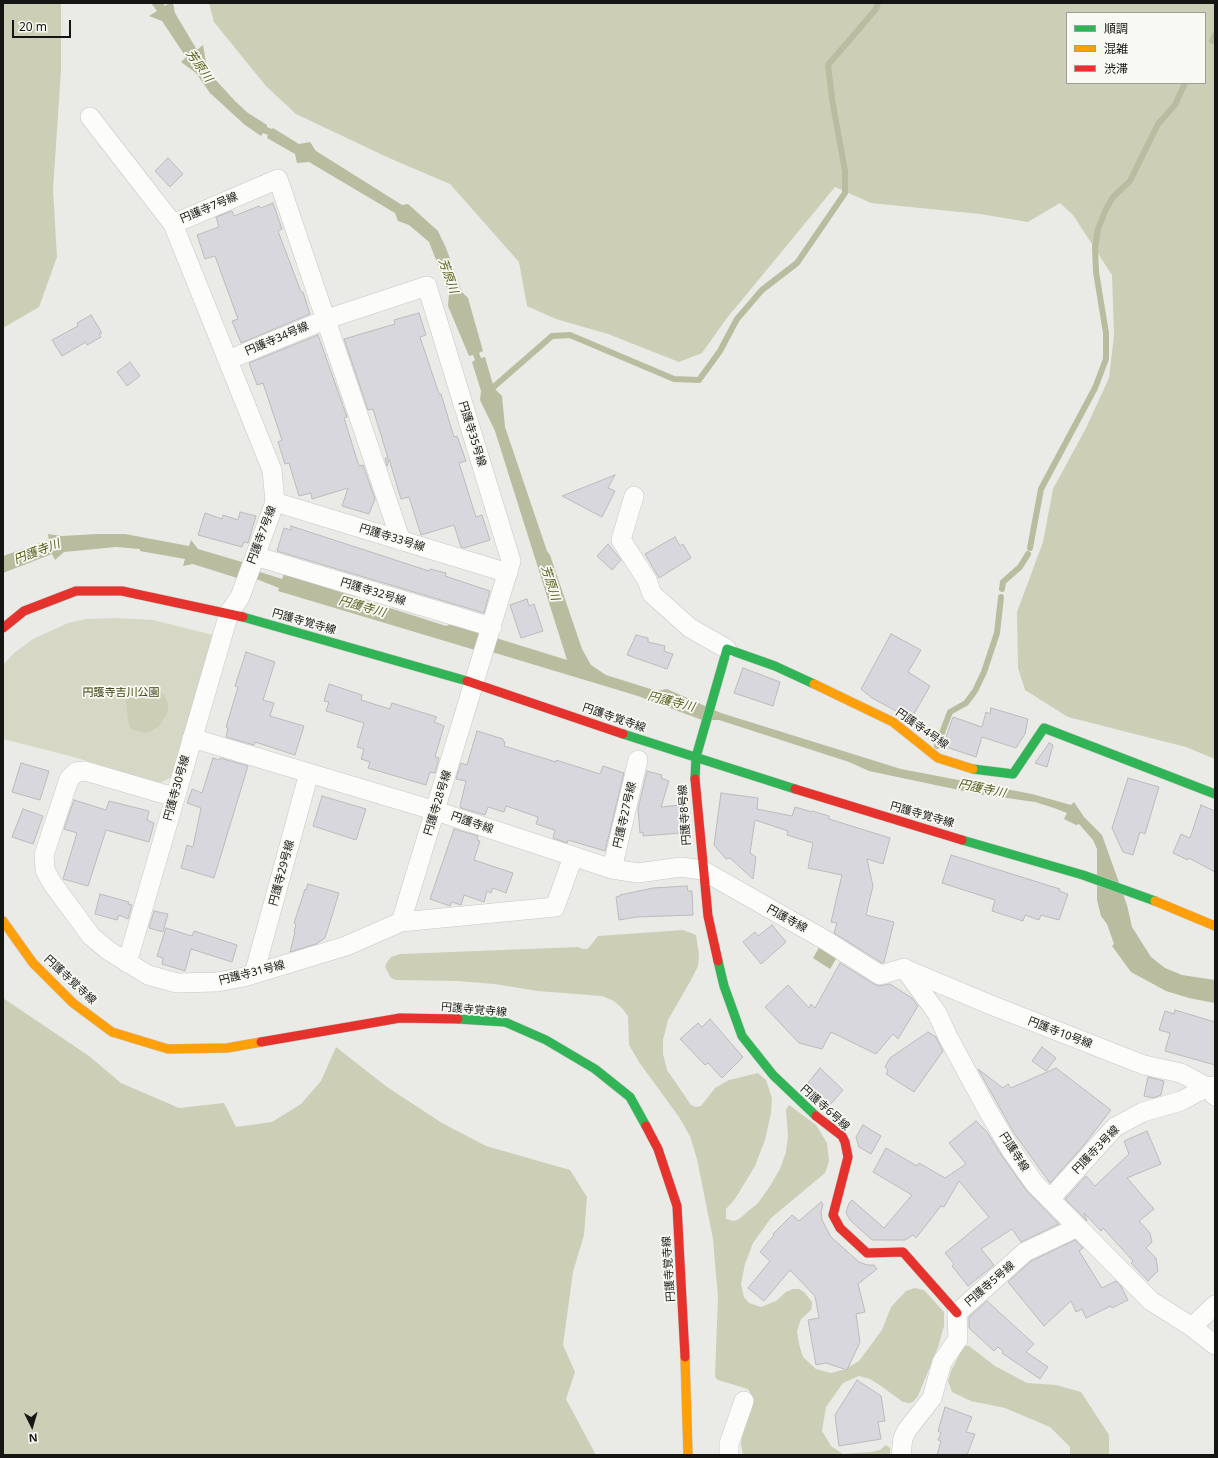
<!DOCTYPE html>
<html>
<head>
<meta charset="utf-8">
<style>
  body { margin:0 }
  #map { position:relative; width:1218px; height:1458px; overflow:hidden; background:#eaebe7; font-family:"Noto Sans","Noto Sans JP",sans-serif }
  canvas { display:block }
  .frame { position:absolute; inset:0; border:4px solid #151513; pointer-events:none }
  .legend { position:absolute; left:1066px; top:12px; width:140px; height:72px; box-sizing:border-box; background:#f9f9f3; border:1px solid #9e9e99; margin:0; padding:5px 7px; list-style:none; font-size:12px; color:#151513 }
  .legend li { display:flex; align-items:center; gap:8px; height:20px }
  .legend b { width:20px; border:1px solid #9e9e99 }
  .north { position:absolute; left:12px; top:1406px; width:40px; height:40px; -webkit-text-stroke:3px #f9f9f3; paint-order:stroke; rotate:175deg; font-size:11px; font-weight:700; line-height:16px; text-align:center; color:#151513 }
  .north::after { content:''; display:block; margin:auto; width:14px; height:18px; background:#151513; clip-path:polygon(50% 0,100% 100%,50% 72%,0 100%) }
  .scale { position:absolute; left:12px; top:20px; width:59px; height:18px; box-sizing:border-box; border:2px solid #151513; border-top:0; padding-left:5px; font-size:12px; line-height:14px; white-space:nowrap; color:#151513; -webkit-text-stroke:3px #f9f9f3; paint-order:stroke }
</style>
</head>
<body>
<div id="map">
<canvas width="1218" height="1458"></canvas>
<div class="frame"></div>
<ul class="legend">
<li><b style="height:5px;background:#30b455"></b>順調</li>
<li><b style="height:5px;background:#ff9f0a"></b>混雑</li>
<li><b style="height:5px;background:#e5322d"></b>渋滞</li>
</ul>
<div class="north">N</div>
<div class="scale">20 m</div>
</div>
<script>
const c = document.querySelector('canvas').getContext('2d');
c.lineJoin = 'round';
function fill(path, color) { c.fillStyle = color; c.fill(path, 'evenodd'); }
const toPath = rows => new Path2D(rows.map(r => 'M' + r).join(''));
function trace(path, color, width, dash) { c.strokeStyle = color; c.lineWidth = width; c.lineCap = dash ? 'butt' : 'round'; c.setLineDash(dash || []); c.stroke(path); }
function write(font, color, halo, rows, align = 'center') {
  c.font = font + ' "Noto Sans","Noto Sans JP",sans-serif'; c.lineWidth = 3.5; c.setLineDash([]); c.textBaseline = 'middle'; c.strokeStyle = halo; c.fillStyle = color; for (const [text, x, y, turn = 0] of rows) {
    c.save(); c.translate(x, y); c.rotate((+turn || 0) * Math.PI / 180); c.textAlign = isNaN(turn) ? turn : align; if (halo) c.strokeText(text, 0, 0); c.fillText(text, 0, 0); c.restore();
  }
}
const green = toPath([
  [118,618,153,620,217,636,175,775,160,783,70,756,3,739,3,665,14,653,33,639,68,623,86,619]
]);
const forest = toPath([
  [3,3,61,3,61,70,53,190,57,257,39,307,3,328],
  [209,3,1215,3,1215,759,1186,747,1068,717,1025,690,1018,668,1017,612,1043,542,1053,489,1086,428,1109,378,1114,335,1112,275,1073,215,1060,203,1028,222,980,214,871,203,835,187,727,318,702,353,679,362,608,334,556,319,527,306,519,262,450,184,389,158,296,114,266,86,214,22],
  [1067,13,1205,13,1205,83,1067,83],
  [151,688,164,694,168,703,168,712,159,726,149,732,140,732,131,729,128,721,126,700,134,692],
  [683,930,696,935,699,955,698,966,691,980,668,1020,663,1040,663,1054,667,1070,691,1105,696,1107,701,1106,715,1088,729,1080,758,1073,766,1080,772,1098,771,1113,765,1140,755,1166,735,1199,726,1209,726,1219,734,1221,739,1219,758,1203,770,1186,780,1169,786,1152,788,1136,786,1110,789,1105,816,1125,827,1143,829,1161,825,1173,771,1218,753,1243,745,1264,741,1284,744,1297,749,1303,761,1307,776,1301,786,1292,793,1289,799,1289,804,1292,812,1302,812,1306,811,1310,801,1319,797,1331,799,1344,803,1357,816,1369,831,1373,846,1369,859,1361,882,1330,891,1307,906,1291,915,1288,924,1290,944,1312,944,1326,938,1347,918,1396,914,1401,910,1403,903,1402,881,1386,870,1379,859,1376,843,1383,826,1407,822,1431,831,1446,843,1454,871,1452,880,1450,886,1445,890,1448,890,1455,743,1455,741,1444,744,1420,752,1410,753,1398,748,1389,718,1380,715,1377,718,1296,716,1275,713,1239,697,1159,690,1136,679,1117,639,1062,629,1045,628,1016,622,1008,614,1001,602,996,538,991,494,984,458,981,396,980,391,978,385,967,387,962,391,957,400,954,578,947,583,949,587,949,591,945,598,936],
  [3,998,89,1056,121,1083,179,1108,224,1103,236,1127,272,1122,301,1104,321,1081,336,1047,387,1087,442,1123,486,1146,570,1170,587,1197,584,1235,573,1272,563,1345,575,1372,566,1399,596,1455,3,1455],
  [964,1346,969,1346,995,1366,1027,1383,1056,1385,1081,1392,1109,1435,1109,1455,1070,1455,1070,1447,1050,1427,1005,1408,971,1401,952,1392,948,1381,951,1371]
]);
const water = toPath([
  [151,3,163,3,165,6,169,3,173,3,175,13,197,50,203,45,207,67,213,77,235,101,248,113,267,125,267,127,272,129,273,128,299,144,310,142,316,151,402,205,408,204,438,231,446,248,462,292,468,298,483,351,479,353,481,358,485,357,494,388,502,396,505,427,547,551,550,555,582,649,591,665,606,675,657,691,667,689,721,713,901,769,1032,794,1071,805,1074,802,1084,817,1102,835,1127,905,1132,927,1151,957,1165,968,1182,975,1215,980,1215,1003,1189,998,1166,991,1131,972,1112,946,1114,944,1107,924,1101,916,1097,900,1097,849,1093,840,1079,824,1076,825,1064,819,1067,813,1054,808,1035,802,978,794,869,771,849,762,719,720,702,720,638,696,492,652,475,650,278,591,279,588,259,580,237,578,193,564,183,566,185,559,140,551,140,549,116,547,64,552,55,560,52,554,3,573,3,556,49,540,48,534,62,536,97,534,125,534,189,546,191,540,198,549,242,562,260,572,282,579,284,574,446,626,451,624,567,660,495,431,480,400,481,391,472,362,475,360,473,355,469,356,448,306,449,293,429,242,409,225,398,221,395,213,309,162,297,163,295,154,267,138,268,135,263,133,261,136,245,125,210,93,196,73,181,62,186,57,162,21,149,16,157,11],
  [821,944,839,954,830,969,813,958]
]);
const stream = toPath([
  [1212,41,1215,35],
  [489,391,552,336,570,335,674,379,699,380,720,351,737,319,762,290,797,263,845,193,845,171,832,99,828,65,876,9,878,3],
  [1030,548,1041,489,1095,388,1106,359,1106,333,1096,272,1095,247,1098,229,1106,209,1113,197,1130,181,1158,124,1175,105,1185,83],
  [1002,589,1003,582,1020,567,1028,554],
  [937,746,950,712,966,703,975,691,984,672,997,633,1001,597]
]);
const building = toPath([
  [168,158,183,174,170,187,155,171,168,158],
  [273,203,282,229,278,231,301,292,303,292,310,314,241,343,232,321,238,319,215,256,205,259,197,235,219,227,216,217,232,211,234,216,259,206,261,208,273,203],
  [419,313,426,335,420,337,439,394,441,394,454,437,457,436,466,461,459,463,476,517,482,515,490,540,464,548,461,547,454,525,421,535,409,497,401,499,389,459,387,466,385,458,388,458,373,409,368,410,344,339,395,324,394,320,419,313],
  [91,315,102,333,99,334,101,337,87,345,86,342,62,356,52,340,78,326,77,323,91,315],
  [318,335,347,417,344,418,359,466,363,465,375,499,369,514,342,506,348,488,312,499,311,493,299,496,289,463,285,464,278,442,282,440,263,383,257,385,249,363,318,335],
  [130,362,140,376,127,386,117,372,130,362],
  [615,475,608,488,615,491,602,517,562,496,615,475],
  [240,512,256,516,248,543,244,542,242,547,198,535,205,513,222,519,223,515,238,520,240,512],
  [291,526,429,571,430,569,446,573,445,576,490,591,484,613,277,551,284,528,291,530,291,526],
  [675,537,680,546,683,544,691,558,659,578,645,554,675,537],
  [608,544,621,560,612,570,597,556,608,544],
  [527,599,529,606,534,604,543,631,521,638,510,605,527,599],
  [891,634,921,650,908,672,930,686,911,719,872,698,861,689,891,634],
  [636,635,648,638,648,642,665,646,664,651,673,654,667,669,627,655,636,635],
  [246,652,275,662,263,700,274,703,270,716,304,726,295,755,255,742,254,745,226,737,228,728,226,727,238,687,235,686,246,652],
  [743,668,780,682,773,706,734,693,743,668],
  [329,684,362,695,361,700,390,709,392,703,437,717,434,722,444,726,435,757,439,758,435,773,430,772,426,785,368,768,370,762,361,759,364,749,357,747,364,723,326,711,329,702,324,701,329,684],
  [991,708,1028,719,1025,734,1016,748,982,737,976,757,943,746,953,717,982,727,986,712,990,714,991,708],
  [477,731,503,739,503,741,505,742,504,746,556,762,556,760,600,774,603,766,624,773,605,851,568,840,567,843,553,838,555,830,536,824,538,817,506,806,504,812,488,807,485,815,461,808,460,806,466,781,456,779,461,763,467,765,477,731],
  [1049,743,1053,745,1047,767,1035,763,1049,743],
  [213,758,219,760,220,758,248,766,214,878,181,868,187,845,193,847,201,808,187,803,192,789,202,793,213,758],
  [21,763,49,771,40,800,12,792,21,763],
  [647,771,662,775,661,778,669,781,661,807,680,805,681,833,643,836,643,832,640,833,638,809,647,771],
  [1128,778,1159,787,1145,834,1140,832,1133,855,1123,852,1112,828,1128,778],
  [721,793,758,798,757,809,792,816,795,807,812,812,812,811,829,816,829,819,890,838,883,864,867,859,873,886,866,915,894,922,884,962,882,963,834,933,837,923,831,922,842,875,808,868,813,843,787,835,788,831,755,820,750,853,756,857,753,879,730,858,726,859,714,845,721,793],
  [322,796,366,809,356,840,313,826,322,796],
  [74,800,106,810,109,801,149,811,147,820,154,823,149,842,106,830,88,886,63,879,77,833,64,829,74,800],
  [1201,805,1215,811,1215,872,1189,858,1188,860,1173,853,1181,834,1190,838,1201,805],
  [23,809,43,816,33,844,12,837,23,809],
  [454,829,478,836,477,840,480,841,474,860,513,873,506,893,493,888,491,893,487,891,484,902,464,895,461,905,452,902,450,906,430,899,454,829],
  [951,855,1060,889,1059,891,1068,894,1059,920,1041,915,1039,920,1025,915,1023,921,992,911,995,900,942,883,951,855],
  [308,884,339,893,325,938,316,944,290,952,295,932,294,932,296,924,294,923,305,889,306,890,308,884],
  [687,886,688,891,692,891,693,915,637,917,619,920,616,897,620,896,620,895,653,888,687,886],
  [100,894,129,902,128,904,132,905,128,919,119,915,117,920,95,914,100,894],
  [154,911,168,914,163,932,149,928,154,911],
  [772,925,786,942,761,964,743,942,755,932,758,936,772,925],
  [166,928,192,936,194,931,237,945,232,962,191,949,185,971,162,964,163,958,157,956,166,928],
  [840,963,874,984,879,986,890,984,912,998,918,1006,898,1039,893,1034,876,1054,831,1032,822,1049,799,1043,765,1007,788,985,809,1008,811,1004,815,1008,840,963],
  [1175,1010,1215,1022,1215,1065,1165,1051,1170,1033,1159,1030,1165,1011,1174,1014,1175,1010],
  [710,1019,743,1057,722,1078,708,1063,705,1065,680,1039,698,1023,702,1027,710,1019],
  [928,1032,936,1037,943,1051,914,1092,886,1074,888,1070,885,1067,890,1058,928,1032],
  [1042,1047,1056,1058,1046,1071,1032,1061,1042,1047],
  [820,1068,843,1090,830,1105,821,1098,818,1101,804,1088,820,1068],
  [1056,1068,1111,1110,1084,1145,1050,1183,1014,1133,978,1069,1003,1088,1008,1084,1011,1088,1013,1087,1056,1068],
  [1148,1077,1164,1081,1161,1095,1153,1098,1144,1096,1148,1077],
  [976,1121,987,1132,1002,1156,1026,1190,1059,1224,1021,1242,1012,1229,981,1249,994,1265,968,1286,952,1266,954,1264,945,1253,989,1217,959,1181,944,1207,941,1206,916,1238,913,1235,905,1240,872,1240,850,1220,846,1213,849,1203,852,1200,884,1228,912,1195,873,1172,886,1148,917,1166,919,1163,945,1178,966,1164,949,1143,976,1121],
  [863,1125,881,1136,871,1154,859,1147,856,1137,863,1125],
  [1147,1131,1161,1164,1127,1178,1154,1209,1139,1221,1150,1233,1152,1242,1146,1248,1156,1258,1158,1271,1148,1281,1131,1263,1133,1261,1103,1228,1101,1231,1084,1213,1087,1221,1065,1199,1086,1176,1095,1186,1129,1154,1124,1141,1147,1131],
  [821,1202,823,1204,821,1212,822,1220,831,1237,859,1262,867,1265,874,1265,877,1269,858,1284,865,1312,856,1314,860,1342,847,1370,826,1363,816,1365,808,1320,819,1318,815,1296,790,1270,764,1301,748,1288,770,1261,760,1252,774,1235,773,1234,792,1215,799,1221,821,1202],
  [1075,1240,1083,1248,1079,1251,1102,1288,1116,1281,1121,1286,1128,1300,1112,1308,1111,1306,1086,1318,1082,1309,1076,1312,1071,1301,1044,1326,1008,1282,1031,1261,1075,1240],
  [987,1301,1034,1344,1026,1352,1048,1367,1040,1379,1002,1353,1003,1351,998,1347,994,1351,969,1328,969,1317,987,1301],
  [857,1380,881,1396,885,1421,878,1422,881,1439,839,1446,835,1415,857,1380],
  [945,1407,972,1417,966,1432,975,1434,967,1455,937,1455,941,1441,938,1440,941,1433,938,1431,945,1407]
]);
const street = toPath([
  [90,117,173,224],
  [228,360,327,319,427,286,511,561,401,922],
  [634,496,621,540,647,580,652,594,690,628,727,649],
  [275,502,508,573],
  [255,556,492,627],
  [192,738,436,811,612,869,638,873,681,867,702,870,825,940,880,975,904,968,937,1013,948,1037,987,1109,1011,1150,1035,1184,1151,1301,1192,1327,1215,1345],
  [174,797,85,771,76,772,69,779,44,855,45,870,52,883,91,936,109,951,148,975,177,983,217,982,244,977,346,946,401,922,555,907,573,857],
  [612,869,638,760],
  [127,963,229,613,240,597,275,502,272,470,173,224,278,179,401,541],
  [905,969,991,1005,1144,1065,1181,1073,1207,1087,1215,1096],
  [254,974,309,773],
  [1050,1199,1115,1127,1143,1112,1181,1101,1207,1087,1215,1086],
  [1192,1327,1215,1305],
  [729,1455,729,1444,744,1401],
  [901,1455,903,1438,907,1430,932,1398,942,1362,958,1339,957,1313,1025,1252,1078,1227]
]);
const fast = toPath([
  [243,617,467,681],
  [623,734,795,789],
  [973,769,1013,774,1044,728,1215,794],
  [695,779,696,757,727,649,775,666,814,684],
  [962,840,1083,875,1155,901],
  [718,961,724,986,742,1036,773,1075,816,1116],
  [458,1019,505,1022,546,1040,595,1069,630,1097,646,1126]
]);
const slow = toPath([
  [814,684,893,722,938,758,973,769],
  [1155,901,1215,926],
  [3,921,33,963,73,1003,112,1032,168,1049,227,1048,261,1042],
  [685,1357,688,1455]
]);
const jam = toPath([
  [3,628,24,611,76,591,122,591,243,617],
  [467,681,623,734],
  [695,779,708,916,718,961],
  [795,789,962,840],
  [261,1042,400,1018,458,1019],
  [816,1116,842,1136,845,1142,848,1157,833,1215,840,1228,867,1253,903,1252,957,1313],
  [646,1126,658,1149,677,1206,685,1357]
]);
const streetNames = [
  ["円護寺7号線",209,208,-23],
  ["円護寺34号線",277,339,-23],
  ["円護寺35号線",472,434,73],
  ["円護寺7号線",262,535,-69],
  ["円護寺33号線",392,538,17],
  ["円護寺32号線",373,592,17],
  ["円護寺覚寺線",304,622,16],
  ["円護寺覚寺線",614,718,19],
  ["円護寺4号線",922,729,35],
  ["円護寺30号線",177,788,-74],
  ["円護寺28号線",438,803,-73],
  ["円護寺27号線",625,815,-77],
  ["円護寺8号線",685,815,-94],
  ["円護寺覚寺線",922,815,16],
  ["円護寺線",472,823,19],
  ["円護寺29号線",282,873,-75],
  ["円護寺線",787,919,29],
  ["円護寺31号線",252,973,-14],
  ["円護寺覚寺線",70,980,43],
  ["円護寺覚寺線",474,1010,5],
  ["円護寺10号線",1060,1033,21],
  ["円護寺6号線",825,1108,42],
  ["円護寺3号線",1096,1150,-46],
  ["円護寺線",1014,1152,57],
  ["円護寺覚寺線",669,1269,-94],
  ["円護寺5号線",990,1284,-41]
];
const parkNames = [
  ["円護寺吉川公園",121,693]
];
const waterNames = [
  ["芳原川",199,66,55],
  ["芳原川",448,276,70],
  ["円護寺川",37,552,-21],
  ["芳原川",550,583,72],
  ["円護寺川",362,607,16],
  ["円護寺川",671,702,14],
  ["円護寺川",982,789,12]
];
fill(green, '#d6d8c5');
fill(forest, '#ccceb6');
fill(water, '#b9bc9e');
trace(stream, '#b9bc9e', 6);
fill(building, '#d7d7dd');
trace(building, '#babbba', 1);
trace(street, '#c6c7c4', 20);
trace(fast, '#c6c7c4', 10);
trace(slow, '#c6c7c4', 10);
trace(jam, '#c6c7c4', 10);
trace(street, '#fcfcfb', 19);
trace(fast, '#30b455', 9);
trace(slow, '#ff9f0a', 9);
trace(jam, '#e5322d', 9);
write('11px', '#151513', '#f9f9f3', streetNames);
write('11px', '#414312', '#f9f9f3', parkNames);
write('italic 12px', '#595c1b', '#f9f9f3', waterNames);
</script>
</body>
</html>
